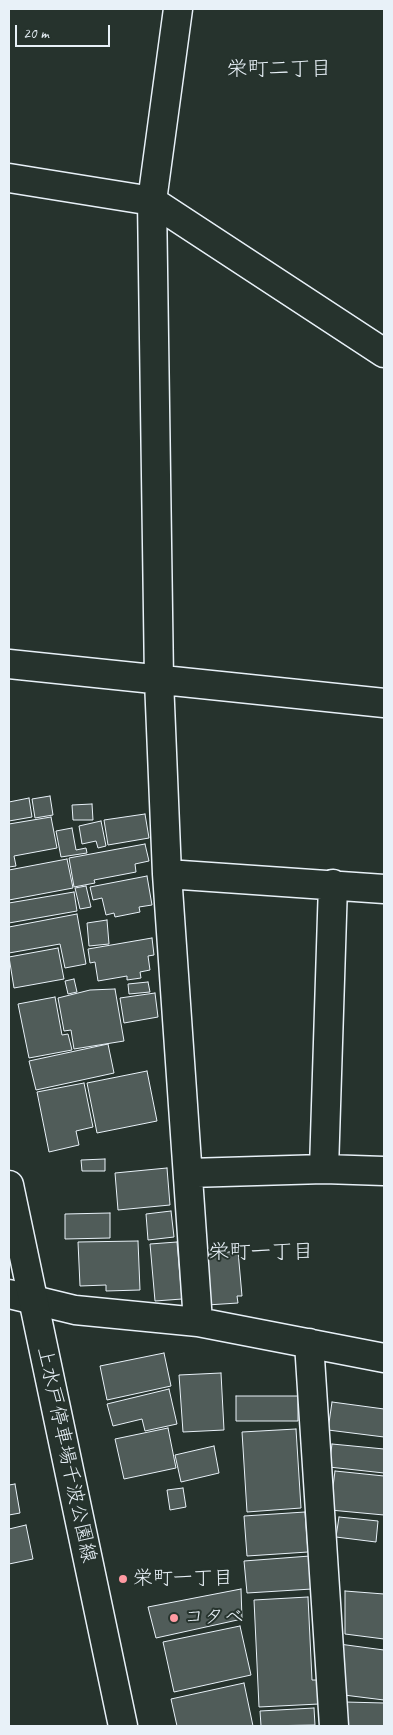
<!DOCTYPE html>
<html>
<head>
<meta charset="utf-8">
<style>
  body { margin:0 }
  #map { position:relative; width:393px; height:1735px; overflow:hidden; background:#26332d; font-family:Caveat,sans-serif }
  canvas { display:block }
  .frame { position:absolute; inset:0; border:10px solid #e8f1f8; pointer-events:none }
  .scale { position:absolute; left:15px; top:25px; width:95px; height:22px; box-sizing:border-box; border:2px solid #e8f1f8; border-top:0; padding-left:6px; font-size:15px; line-height:18px; white-space:nowrap; color:#e8f1f8; -webkit-text-stroke:4px #26332d; paint-order:stroke }
</style>
</head>
<body>
<div id="map">
<canvas width="393" height="1735"></canvas>
<div class="frame"></div>
<div class="scale">20 m</div>
</div>
<script>
const c = document.querySelector('canvas').getContext('2d');
c.lineJoin = 'round';
function fill(path, color) { c.fillStyle = color; c.fill(path, 'evenodd'); }
const toPath = rows => new Path2D(rows.map(r => 'M' + r).join(''));
function trace(path, color, width, dash) { c.strokeStyle = color; c.lineWidth = width; c.lineCap = dash ? 'butt' : 'round'; c.setLineDash(dash || []); c.stroke(path); }
function write(font, color, halo, rows, align = 'center') {
  c.font = font + ' Caveat,"Klee One",sans-serif'; c.lineWidth = 4; c.setLineDash([]); c.textBaseline = 'middle'; c.strokeStyle = halo; c.fillStyle = color; for (const [text, x, y, turn = 0] of rows) {
    c.save(); c.translate(x, y); c.rotate((+turn || 0) * Math.PI / 180); c.textAlign = isNaN(turn) ? turn : align; if (halo) c.strokeText(text, 0, 0); c.fillText(text, 0, 0); c.restore();
  }
}
const building = toPath([
  [50,796,53,815,35,818,32,799,50,796],
  [29,798,32,817,9,821,9,802,29,798],
  [92,804,93,820,73,820,72,805,92,804],
  [145,814,149,838,108,845,104,820,145,814],
  [51,817,57,848,14,856,16,866,9,867,9,824,51,817],
  [101,821,106,846,98,848,96,841,82,844,79,826,101,821],
  [72,828,76,850,86,848,87,853,61,857,56,831,72,828],
  [145,844,149,861,135,864,136,872,94,880,95,883,74,887,69,858,145,844],
  [67,859,73,888,9,900,9,870,67,859],
  [147,876,152,905,139,907,140,912,115,917,114,913,106,915,102,898,93,900,90,887,147,876],
  [86,886,91,907,80,909,75,888,86,886],
  [74,892,77,911,9,923,9,903,74,892],
  [77,914,86,964,65,968,60,944,9,953,9,927,77,914],
  [107,920,109,944,89,946,87,923,107,920],
  [152,938,154,955,148,956,150,970,140,972,141,978,127,980,127,976,98,981,95,962,90,963,88,949,152,938],
  [58,948,64,979,14,988,9,957,58,948],
  [74,979,77,992,68,994,65,981,74,979],
  [148,982,150,992,129,994,128,984,148,982],
  [115,989,124,1041,74,1049,71,1030,64,1031,58,998,90,990,115,989],
  [155,993,158,1017,124,1023,120,998,155,993],
  [55,997,62,1035,68,1034,72,1050,29,1058,18,1004,55,997],
  [108,1044,114,1073,36,1090,29,1061,108,1044],
  [147,1071,157,1121,97,1133,87,1083,147,1071],
  [84,1083,93,1127,76,1131,79,1145,49,1152,37,1092,84,1083],
  [105,1159,105,1171,82,1171,81,1160,105,1159],
  [167,1168,170,1205,118,1210,115,1173,167,1168],
  [171,1211,174,1237,148,1240,146,1214,171,1211],
  [110,1213,110,1238,65,1239,65,1214,110,1213],
  [138,1241,140,1290,106,1291,106,1285,80,1286,78,1242,138,1241],
  [177,1242,182,1299,155,1301,150,1244,177,1242],
  [238,1251,242,1296,237,1296,238,1303,207,1305,202,1255,238,1251],
  [164,1353,171,1386,107,1400,100,1366,164,1353],
  [221,1373,224,1430,183,1432,179,1375,221,1373],
  [169,1389,177,1424,145,1431,142,1419,113,1426,107,1404,169,1389],
  [236,1396,298,1396,298,1421,236,1421,236,1396],
  [332,1402,384,1409,384,1437,328,1430,332,1402],
  [168,1428,176,1468,124,1479,115,1439,168,1428],
  [296,1429,301,1508,247,1512,242,1432,296,1429],
  [332,1444,384,1449,384,1473,329,1467,332,1444],
  [214,1446,219,1473,181,1482,175,1455,214,1446],
  [335,1471,384,1476,384,1515,330,1510,335,1471],
  [15,1484,20,1513,9,1515,9,1485,15,1484],
  [183,1488,186,1507,170,1510,167,1490,183,1488],
  [305,1512,308,1552,247,1556,244,1516,305,1512],
  [339,1517,378,1521,376,1542,336,1537,339,1517],
  [26,1525,33,1559,9,1564,9,1529,26,1525],
  [310,1556,312,1589,247,1593,244,1561,310,1556],
  [241,1589,242,1619,156,1638,148,1607,241,1589],
  [345,1591,384,1594,384,1639,345,1634,345,1591],
  [308,1597,312,1680,318,1680,319,1704,259,1707,254,1600,308,1597],
  [240,1626,251,1675,174,1692,163,1642,240,1626],
  [339,1644,384,1650,384,1700,344,1695,339,1644],
  [244,1683,253,1726,177,1726,171,1699,244,1683],
  [345,1702,384,1703,384,1726,345,1726,345,1702],
  [314,1708,315,1725,261,1726,260,1711,314,1708]
]);
const minor = toPath([
  [178,9,152,201,159,680,167,874,198,1322],
  [9,178,152,201,384,353],
  [9,664,384,703],
  [167,874,384,889],
  [333,884,324,1169,384,1171],
  [189,1173,324,1169],
  [9,1294,75,1310,198,1322,384,1358],
  [309,1343,334,1726]
]);
const major = toPath([
  [9,1185,123,1726]
]);
const markers = [
  [123,1579,5,"#ff9aa2"],
  [174,1618,5,"#ff9aa2"]
];
const streetNames = [
  ["上水戸停車場千波公園線",66,1455,78]
];
const poiNames = [
  ["栄町一丁目",133,1579],
  ["コタベ",184,1618]
];
const neighbourhoodNames = [
  ["栄町二丁目",279,69],
  ["栄町一丁目",261,1252]
];
fill(building, '#505c59');
trace(building, '#e8f1f8', 1);
trace(minor, '#e8f1f8', 31);
trace(major, '#e8f1f8', 31);
trace(minor, '#26332d', 28);
trace(major, '#26332d', 28);
for (const [x, y, r, color] of markers) { const dot = new Path2D(); dot.arc(x, y, r, 0, 2 * Math.PI); c.fillStyle = color; c.fill(dot); trace(dot, '#26332d', 2); }
write('20px', '#e8f1f8', '#26332d', streetNames);
write('20px', '#e8f1f8', '#26332d', poiNames, 'left');
write('21px', '#e8f1f8', '#26332d', neighbourhoodNames);
</script>
</body>
</html>
